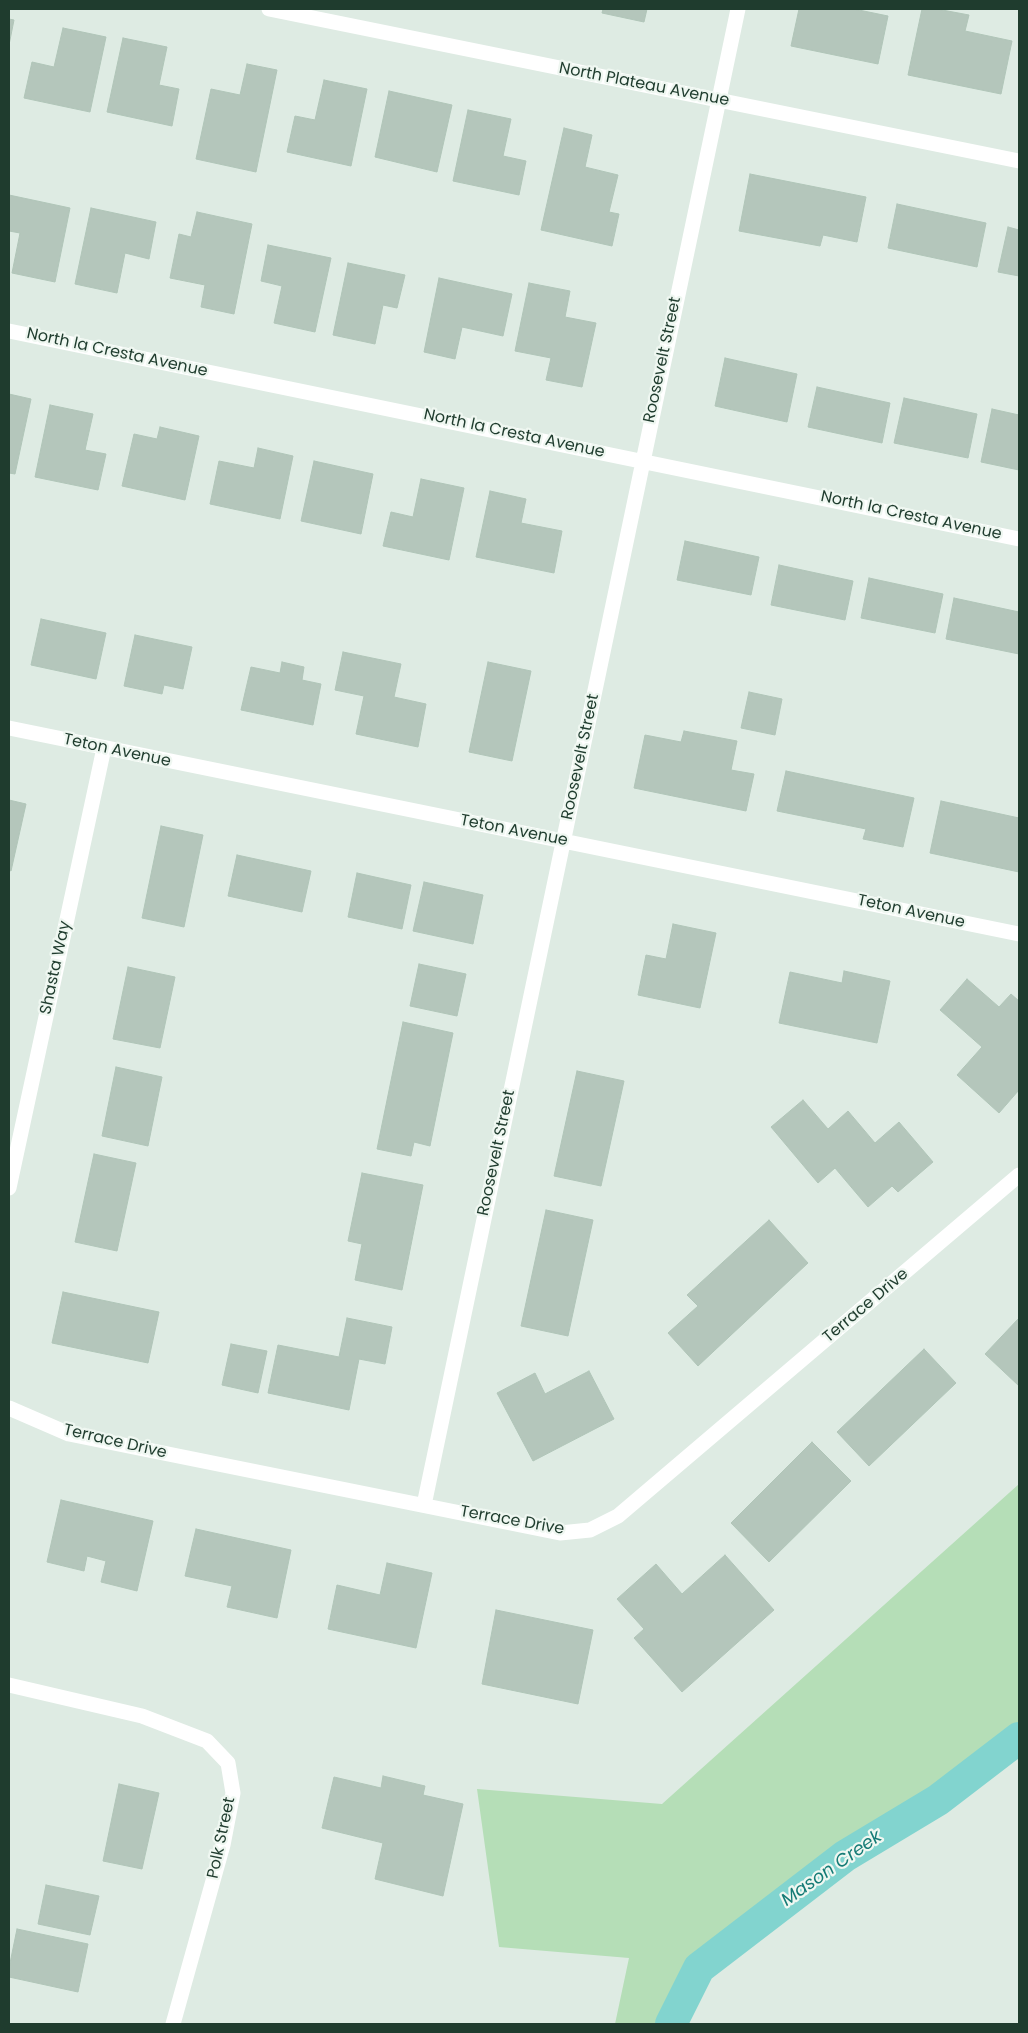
<!DOCTYPE html>
<html>
<head>
<meta charset="utf-8">
<style>
  body { margin:0 }
  #map { position:relative; width:1028px; height:2033px; overflow:hidden; background:#deebe3; font-family:Poppins,sans-serif }
  canvas { display:block }
  .frame { position:absolute; inset:0; border:10px solid #1f3c2e; pointer-events:none }
</style>
</head>
<body>
<div id="map">
<canvas width="1028" height="2033"></canvas>
<div class="frame"></div>
</div>
<script>
const c = document.querySelector('canvas').getContext('2d');
c.lineJoin = 'round';
function fill(path, color) { c.fillStyle = color; c.fill(path, 'evenodd'); }
const toPath = rows => new Path2D(rows.map(r => 'M' + r).join(''));
function trace(path, color, width, dash) { c.strokeStyle = color; c.lineWidth = width; c.lineCap = dash ? 'butt' : 'round'; c.setLineDash(dash || []); c.stroke(path); }
function write(font, color, halo, rows, align = 'center') {
  c.font = font + ' Poppins,sans-serif'; c.lineWidth = 4.5; c.setLineDash([]); c.textBaseline = 'middle'; c.strokeStyle = halo; c.fillStyle = color; for (const [text, x, y, turn = 0] of rows) {
    c.save(); c.translate(x, y); c.rotate((+turn || 0) * Math.PI / 180); c.textAlign = isNaN(turn) ? turn : align; if (halo) c.strokeText(text, 0, 0); c.fillText(text, 0, 0); c.restore();
  }
}
const green = toPath([
  [1019,1484,1019,1745,675,1986,665,2024,615,2024,629,1958,499,1947,477,1789,662,1804]
]);
const canal = toPath([
  [671,2024,699,1968,845,1856,938,1800,1019,1738]
]);
const building = toPath([
  [603,9,647,9,644,22,602,13,603,9],
  [799,9,854,9,888,16,878,64,791,46,799,9],
  [922,9,937,9,969,15,965,31,1012,41,1001,94,908,75,922,9],
  [9,19,14,20,9,45,9,19],
  [63,28,106,37,90,112,24,98,32,62,54,67,63,28],
  [123,38,167,47,159,85,179,89,172,126,107,112,123,38],
  [247,64,277,70,256,172,196,159,211,89,240,95,247,64],
  [324,80,367,89,351,166,287,152,295,116,315,120,324,80],
  [389,91,452,105,437,172,375,157,389,91],
  [468,110,511,119,503,156,526,161,519,195,453,181,468,110],
  [564,128,592,135,585,167,618,175,609,212,619,214,612,246,541,230,564,128],
  [750,174,866,197,857,242,823,235,820,246,739,231,750,174],
  [9,195,70,208,55,282,12,273,20,233,9,231,9,195],
  [897,204,986,223,977,267,888,248,897,204],
  [91,208,156,222,149,259,125,253,117,293,75,284,91,208],
  [197,212,252,224,234,314,201,307,205,285,170,278,179,234,191,237,197,212],
  [1008,227,1019,230,1019,276,998,272,1008,227],
  [268,245,331,258,315,332,274,323,282,286,261,281,268,245],
  [348,263,405,275,397,308,383,305,375,344,333,335,348,263],
  [439,278,512,294,503,336,462,327,455,359,424,352,439,278],
  [529,283,570,291,565,317,596,323,582,387,546,380,551,358,515,351,529,283],
  [725,358,797,374,787,422,715,406,725,358],
  [817,387,890,403,882,443,808,427,817,387],
  [9,394,31,399,15,474,9,473,9,394],
  [904,398,977,414,968,458,894,443,904,398],
  [50,405,93,414,85,450,106,454,98,490,35,477,50,405],
  [992,409,1019,415,1019,470,981,462,992,409],
  [160,427,199,436,185,500,122,486,134,434,157,439,160,427],
  [258,448,293,456,280,519,210,504,219,461,254,468,258,448],
  [314,461,373,474,361,534,301,521,314,461],
  [421,479,464,488,449,560,383,546,391,512,413,517,421,479],
  [490,491,526,499,521,523,562,531,554,573,476,557,490,491],
  [685,541,759,557,751,595,677,580,685,541],
  [779,565,853,581,845,620,771,605,779,565],
  [869,578,943,594,935,633,861,618,869,578],
  [954,598,1019,612,1019,654,946,639,954,598],
  [41,619,106,633,96,679,31,665,41,619],
  [135,635,192,647,183,689,164,685,162,694,124,686,135,635],
  [343,652,401,664,394,697,426,704,418,747,356,734,364,696,335,690,343,652],
  [282,662,304,667,302,680,321,684,313,725,241,710,251,667,280,673,282,662],
  [488,662,531,671,512,761,469,752,488,662],
  [749,692,782,699,775,735,741,728,749,692],
  [684,731,737,741,731,770,754,774,746,811,634,788,645,735,681,742,684,731],
  [786,771,914,798,903,847,863,839,866,829,777,811,786,771],
  [9,800,26,804,11,871,9,870,9,800],
  [941,801,1019,818,1019,872,930,853,941,801],
  [161,826,203,835,184,927,142,918,161,826],
  [237,855,311,871,302,912,228,896,237,855],
  [357,873,411,885,402,929,348,917,357,873],
  [424,882,483,895,473,944,413,931,424,882],
  [673,924,716,933,700,1008,638,995,646,955,666,959,673,924],
  [419,964,466,974,457,1016,410,1006,419,964],
  [128,967,175,977,160,1048,113,1039,128,967],
  [844,971,890,981,877,1043,779,1023,790,972,842,983,844,971],
  [967,979,999,1007,1011,994,1019,1001,1019,1090,999,1113,957,1075,982,1047,940,1010,967,979],
  [403,1022,453,1033,430,1146,414,1142,411,1156,377,1149,403,1022],
  [116,1067,162,1077,148,1146,102,1136,116,1067],
  [577,1071,624,1081,601,1186,554,1176,577,1071],
  [803,1100,828,1129,848,1111,875,1143,899,1122,933,1162,898,1192,892,1186,868,1207,835,1168,818,1183,771,1127,803,1100],
  [94,1154,136,1163,117,1251,75,1242,94,1154],
  [362,1173,423,1185,402,1290,355,1280,362,1244,348,1241,362,1173],
  [546,1210,593,1220,568,1336,521,1326,546,1210],
  [769,1220,808,1263,698,1366,668,1333,698,1306,687,1295,769,1220],
  [63,1292,159,1312,148,1363,52,1343,63,1292],
  [347,1318,392,1327,385,1364,359,1359,349,1410,268,1393,278,1345,339,1357,347,1318],
  [1019,1318,1019,1386,985,1354,1019,1318],
  [231,1344,267,1351,258,1393,222,1385,231,1344],
  [924,1349,956,1383,869,1466,837,1432,924,1349],
  [589,1371,614,1419,533,1461,497,1393,535,1373,545,1394,589,1371],
  [812,1442,851,1481,769,1562,731,1523,812,1442],
  [61,1500,153,1521,137,1591,101,1582,106,1561,87,1556,84,1571,47,1562,61,1500],
  [196,1529,291,1550,277,1618,227,1607,232,1586,185,1576,196,1529],
  [725,1555,774,1610,682,1692,634,1638,644,1629,617,1599,656,1564,682,1594,725,1555],
  [387,1563,432,1573,416,1648,328,1629,337,1585,380,1595,387,1563],
  [496,1610,593,1630,578,1704,482,1684,496,1610],
  [383,1776,425,1786,423,1795,463,1804,443,1896,375,1879,383,1843,322,1828,334,1777,381,1788,383,1776],
  [119,1784,159,1793,142,1869,103,1861,119,1784],
  [46,1885,99,1896,90,1935,38,1924,46,1885],
  [17,1929,88,1944,78,1992,9,1977,9,1968,17,1929]
]);
const street = toPath([
  [269,9,1019,161],
  [9,331,1019,539],
  [9,728,1019,934],
  [9,1188,104,748],
  [9,1408,69,1434,560,1533,590,1530,618,1516,1019,1175],
  [424,1505,738,9],
  [9,1685,142,1716,207,1741,228,1763,233,1793,223,1845,173,2024]
]);
const streetNames = [
  ["North Plateau Avenue",644,85,11],
  ["North la Cresta Avenue",117,353,12],
  ["Roosevelt Street",663,360,-78],
  ["North la Cresta Avenue",514,434,12],
  ["North la Cresta Avenue",911,516,12],
  ["Teton Avenue",117,751,12],
  ["Roosevelt Street",581,757,-78],
  ["Teton Avenue",514,831,11],
  ["Teton Avenue",911,912,12],
  ["Shasta Way",56,968,-78],
  ["Roosevelt Street",497,1153,-78],
  ["Terrace Drive",866,1306,-40],
  ["Terrace Drive",115,1442,13],
  ["Terrace Drive",512,1521,10],
  ["Polk Street",222,1838,-78]
];
const waterNames = [
  ["Mason Creek",832,1869,-35]
];
fill(green, '#b5deb7');
trace(canal, '#82d4cf', 32);
fill(building, '#b4c6bb');
trace(building, '#b0c5b8', 1);
trace(street, '#fff', 15);
write('16px', '#1f3c2e', '#eff7f1', streetNames);
write('italic 18px', '#157b76', '#eff7f1', waterNames);
</script>
</body>
</html>
